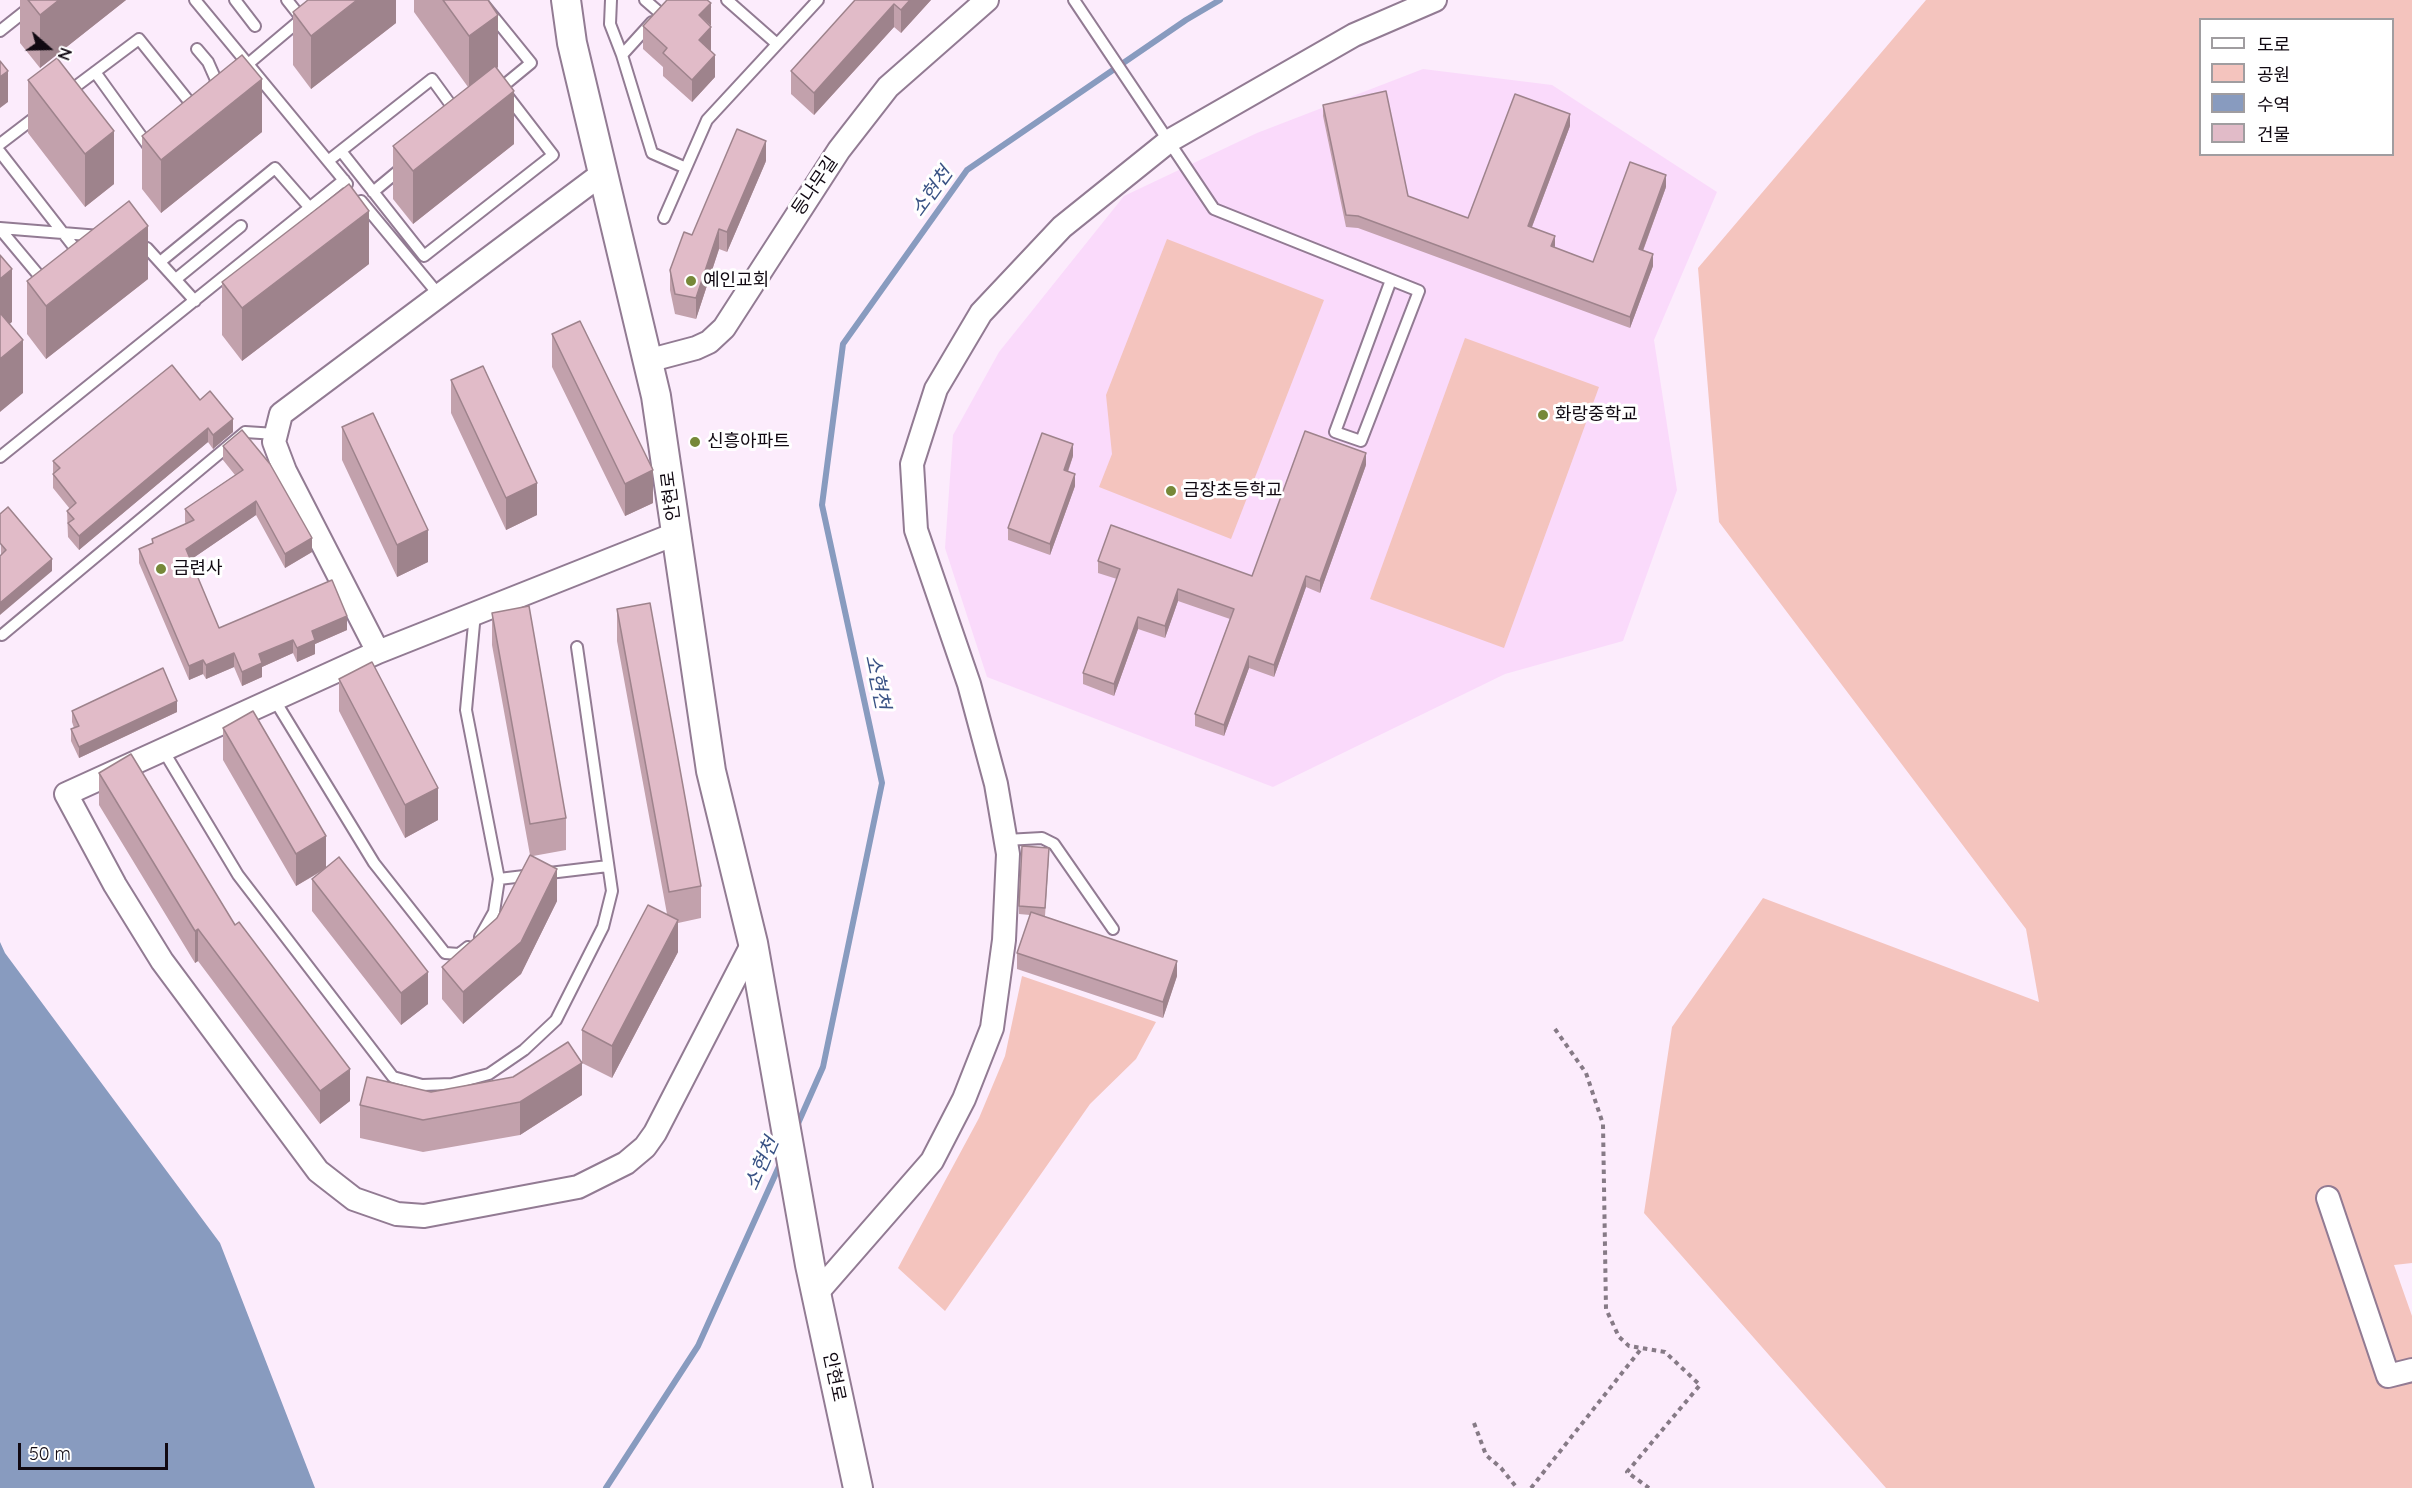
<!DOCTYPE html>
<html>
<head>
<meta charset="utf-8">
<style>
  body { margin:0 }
  #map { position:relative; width:2412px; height:1488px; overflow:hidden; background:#fcecfc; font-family:Quicksand,"Noto Sans KR",sans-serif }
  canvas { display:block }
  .legend { position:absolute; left:2199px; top:18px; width:195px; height:138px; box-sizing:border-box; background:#fff; border:2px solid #a09da0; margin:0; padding:8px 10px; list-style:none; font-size:18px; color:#110912 }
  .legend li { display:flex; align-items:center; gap:12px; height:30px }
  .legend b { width:30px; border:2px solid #a09da0 }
  .north { position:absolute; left:18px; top:18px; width:60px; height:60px; -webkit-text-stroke:4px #fff; paint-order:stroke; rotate:110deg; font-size:16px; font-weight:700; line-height:24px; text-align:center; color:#110912 }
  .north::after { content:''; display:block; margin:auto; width:21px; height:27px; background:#110912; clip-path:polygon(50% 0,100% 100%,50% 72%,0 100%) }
  .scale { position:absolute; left:18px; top:1443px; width:150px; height:27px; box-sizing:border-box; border:3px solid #110912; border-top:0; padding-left:8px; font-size:18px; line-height:21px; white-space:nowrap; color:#110912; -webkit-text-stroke:4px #fff; paint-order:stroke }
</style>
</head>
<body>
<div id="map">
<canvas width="2412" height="1488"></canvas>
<ul class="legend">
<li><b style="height:8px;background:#fff"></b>도로</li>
<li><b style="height:16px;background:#f4c4be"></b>공원</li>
<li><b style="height:16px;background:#889bbf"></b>수역</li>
<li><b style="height:16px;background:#e1bbc8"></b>건물</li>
</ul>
<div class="north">N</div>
<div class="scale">50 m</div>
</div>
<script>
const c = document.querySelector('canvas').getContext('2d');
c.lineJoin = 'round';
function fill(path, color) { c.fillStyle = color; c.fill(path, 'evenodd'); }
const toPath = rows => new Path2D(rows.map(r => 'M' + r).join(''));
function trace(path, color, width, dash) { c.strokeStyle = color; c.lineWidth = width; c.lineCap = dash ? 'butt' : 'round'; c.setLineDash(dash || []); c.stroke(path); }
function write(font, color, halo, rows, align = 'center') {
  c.font = font + ' Quicksand,"Noto Sans KR",sans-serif'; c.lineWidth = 6; c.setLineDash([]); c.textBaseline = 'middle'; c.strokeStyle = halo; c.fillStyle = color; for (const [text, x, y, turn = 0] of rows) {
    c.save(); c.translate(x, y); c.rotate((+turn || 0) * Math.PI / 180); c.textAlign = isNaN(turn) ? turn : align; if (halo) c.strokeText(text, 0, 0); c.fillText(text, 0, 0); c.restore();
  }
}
const built = toPath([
  [1423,69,1552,85,1717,192,1654,340,1677,490,1623,641,1505,674,1273,787,987,677,945,548,953,435,999,352,1124,196,1257,133]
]);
const green = toPath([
  [1926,0,2412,0,2412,1263,2394,1265,2412,1316,2412,1488,1886,1488,1644,1213,1672,1027,1763,898,2039,1002,2026,929,1719,522,1698,268],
  [2200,20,2392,20,2392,154,2200,154],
  [1167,239,1324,300,1231,539,1099,487,1112,454,1106,395],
  [1465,338,1599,387,1504,648,1370,599],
  [1022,976,1156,1022,1136,1059,1090,1104,945,1311,898,1268,979,1118,1005,1056]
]);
const water = toPath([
  [0,942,5,953,220,1243,315,1488,0,1488]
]);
const stream = toPath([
  [796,1128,823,1067,882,783,822,505,843,344,967,170,1186,20,1220,0],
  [606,1488,698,1346,781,1162]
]);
const path = toPath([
  [1555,1029,1586,1073,1603,1124,1606,1309,1619,1337,1629,1346,1665,1352,1700,1385,1627,1472,1649,1488],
  [1474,1423,1486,1455,1501,1468,1517,1488],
  [1531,1488,1641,1349]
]);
const service = toPath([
  [195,0,347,184],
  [235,0,255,26],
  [287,0,302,19],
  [480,0,531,63,497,91],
  [611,0,610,24,622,55],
  [645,0,660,13],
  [727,0,777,44],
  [1074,0,1214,209,1419,291,1361,441,1335,432,1391,280],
  [652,22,622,55,652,153,686,168],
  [0,31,39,0],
  [197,49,208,62,216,80,214,89],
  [248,64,324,0],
  [95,72,149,147],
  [67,93,139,39,195,109],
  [0,144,38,115],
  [341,151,424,256,553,155,506,94],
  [0,152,81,256],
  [328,161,432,79,456,112],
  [373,192,403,167],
  [361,201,439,295],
  [664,218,707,120,818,0],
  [0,228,100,236],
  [0,229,46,284],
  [136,243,147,248,195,301],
  [160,262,275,168,310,208],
  [176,279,241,226],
  [0,457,344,180],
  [475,613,466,710,499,879,494,912,480,937],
  [2,635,245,432,276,434],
  [274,699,374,863,445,953,459,954,468,947],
  [163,750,238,875,393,1077,422,1085,452,1084,489,1074,524,1050,556,1020,603,927,612,891,577,647],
  [1006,840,1042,838,1054,844,1113,929],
  [499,879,608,866]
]);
const minor = toPath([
  [647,361,696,348,709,342,724,328,839,150,888,87,987,0],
  [675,534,378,652,66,794,115,885,162,961,318,1171,354,1199,397,1214,424,1216,578,1187,626,1163,645,1147,655,1133,753,943],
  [378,652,285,471,274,442,281,414,603,173],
  [2328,1198,2388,1376,2412,1370],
  [816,1294,932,1161,964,1099,992,1028,1004,940,1008,854,996,784,969,684,916,530,912,464,936,389,981,313,1062,227,1169,141,1354,35,1435,0]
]);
const tertiary = toPath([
  [566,0,572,43,656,396,711,771,753,943,810,1265,858,1488]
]);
const wall = toPath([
  [20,0,126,0,40,68,20,43],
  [396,0,396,23,311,89,293,65,293,12],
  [414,0,488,0,498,67,497,69,514,144,413,224,393,199,393,146,468,87,414,12],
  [855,0,931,0,901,33,894,27,814,115,791,94,791,71],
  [643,26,711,50,710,51,715,77,692,102,663,76,663,67,643,49],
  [28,80,114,184,85,207,28,133],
  [1323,105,1408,196,1468,218,1570,126,1532,227,1555,248,1593,262,1666,187,1643,251,1653,266,1630,328,1358,228,1346,227,1323,116],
  [262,132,161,213,142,189,142,136],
  [766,161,727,252,719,249,696,319,675,314,670,290,670,270,692,235],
  [369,264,242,361,222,335,222,282],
  [148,279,46,359,27,334,27,281],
  [552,334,653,503,625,516,552,367],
  [451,380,537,515,506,530,451,413],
  [200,400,233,432,213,449,208,442,79,550,68,537,67,511,70,509,53,488,53,461],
  [342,427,428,562,397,577,342,460],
  [223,446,312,552,285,568,256,515,190,560,219,628,347,630,315,644,315,654,297,662,293,653,262,667,262,677,242,686,234,667,206,679,203,674,189,680,139,563,139,549,152,543,152,539,186,524,185,522,185,509,235,475,223,460],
  [1073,456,1068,472,1075,486,1050,555,1008,540,1008,528],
  [1366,465,1320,593,1306,587,1274,677,1249,668,1224,736,1195,726,1195,714,1230,619,1178,601,1165,638,1138,629,1114,696,1083,684,1083,673,1117,579,1098,573,1098,561,1252,576],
  [0,514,52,571,1,555],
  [617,609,701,886,701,918,678,923,678,952,612,1078,582,1063,582,1030,667,914,617,641],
  [492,613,566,818,566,850,533,856,557,901,521,974,463,1024,442,999,442,967,497,918,530,855,492,645],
  [339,679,438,820,405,838,339,711],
  [72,711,177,712,79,758,71,741,71,729,74,728,72,722],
  [223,728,428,1004,401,1025,312,911,312,879,322,871,296,886,223,760],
  [99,773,235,925,350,1101,320,1124,198,961,195,963,99,805],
  [1049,856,1045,916,1042,916,1177,976,1163,1018,1017,969,1017,953,1030,915,1019,914,1019,906],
  [431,1092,582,1095,520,1135,423,1152,360,1138,360,1105]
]);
const shadedWall = toPath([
  [59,0,126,0,40,68,40,15],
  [357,0,396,0,396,23,311,89,311,36],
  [910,0,931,0,901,33,901,10],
  [711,3,711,26,699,15],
  [894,4,894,27,814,115,814,93],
  [498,15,498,67,469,88,469,36],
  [711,27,711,50,699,63,699,40],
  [715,55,715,77,692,102,692,80],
  [8,71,8,102,0,108,0,77],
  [262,79,262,132,161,213,161,160],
  [514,91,514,144,413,224,413,171],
  [1570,114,1570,126,1528,237,1528,226],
  [114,131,114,184,85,207,85,154],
  [766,141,766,161,727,252,727,232],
  [1666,175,1666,187,1639,261,1639,249],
  [369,211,369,264,242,361,242,308],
  [148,226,148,279,46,359,46,306],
  [719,229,719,249,696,319,696,298],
  [1555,236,1555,247,1551,246],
  [1653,254,1653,266,1630,328,1630,317],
  [12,269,12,322,0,332,0,279],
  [23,340,23,393,0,412,0,359],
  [233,419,233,432,213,449,213,435],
  [208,428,208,442,79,550,79,536],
  [1073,444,1073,456,1064,482,1064,470],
  [1366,453,1366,465,1320,593,1320,581],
  [653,470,653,503,625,516,625,484],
  [1075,474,1075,486,1050,555,1050,544],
  [537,483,537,515,506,530,506,498],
  [256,501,256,515,186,563,186,549],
  [428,530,428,562,397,577,397,545],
  [312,538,312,552,285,568,285,554],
  [52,559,52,571,0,615,0,603],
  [1306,576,1306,587,1274,677,1274,665],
  [1178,589,1178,601,1165,638,1165,626],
  [347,616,347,630,315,644,315,654,297,662,297,648,312,631],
  [1138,617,1138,629,1114,696,1114,684],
  [293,640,293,653,262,667,262,677,242,686,242,672,259,654],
  [234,653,234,667,206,679,206,665],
  [1249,656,1249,668,1224,736,1224,725],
  [203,660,203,674,189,680,189,666],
  [177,701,177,712,79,758,79,747],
  [438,788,438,820,405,838,405,805],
  [326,836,326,868,296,886,296,854],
  [557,869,557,901,521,974,463,1024,463,992],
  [678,920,678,952,612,1078,612,1046],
  [198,929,198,961,195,963,195,931],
  [1177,961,1177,976,1163,1018,1163,1002],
  [428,972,428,1004,401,1025,401,993],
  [582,1063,582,1095,520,1135,520,1102],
  [350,1069,350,1101,320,1124,320,1091]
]);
const building = toPath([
  [28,0,59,0,40,15,28,0],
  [308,0,357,0,311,36,293,12,308,0],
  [443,0,488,0,498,15,469,36,443,0],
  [667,0,707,0,711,3,699,15,711,27,699,40,715,55,692,80,663,53,667,48,643,26,667,0],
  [855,0,910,0,901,10,894,4,814,93,791,71,855,0],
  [242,55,262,79,161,160,142,136,242,55],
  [57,58,114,131,85,154,28,80,57,58],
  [0,61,8,71,0,77,0,61],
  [495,66,514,91,413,171,393,146,495,66],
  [1386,91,1408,196,1468,218,1515,94,1570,114,1528,226,1555,236,1551,246,1593,262,1630,162,1666,175,1639,249,1653,254,1630,317,1358,216,1346,215,1323,105,1386,91],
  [737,129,766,141,727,232,719,229,696,298,675,294,670,270,684,232,692,235,737,129],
  [349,184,369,211,242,308,222,282,349,184],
  [129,201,148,226,46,306,27,281,129,201],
  [0,255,12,269,0,279,0,255],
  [1,314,23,340,0,359,0,315,1,314],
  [580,321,653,470,625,484,552,334,580,321],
  [172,365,200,400,210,391,233,419,213,435,208,428,79,536,68,523,74,519,67,511,76,503,53,474,60,468,53,461,172,365],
  [483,366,537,483,506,498,451,380,483,366],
  [373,413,428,530,397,545,342,427,373,413],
  [242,430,270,464,312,538,285,554,256,501,186,549,219,628,332,580,347,616,312,631,315,640,297,648,293,640,259,654,262,663,242,672,234,653,206,665,203,660,189,666,139,549,153,543,152,539,194,520,185,509,243,470,223,446,242,430],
  [1305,431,1366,453,1320,581,1306,576,1274,665,1249,656,1224,725,1195,714,1234,609,1178,589,1165,626,1138,617,1114,684,1083,673,1120,569,1098,561,1111,525,1252,576,1305,431],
  [1042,433,1073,444,1064,470,1075,474,1050,544,1008,528,1042,433],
  [8,507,52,559,0,603,0,556,6,550,0,543,0,514,8,507],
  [650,603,701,886,669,892,617,609,650,603],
  [529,606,566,818,530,824,492,613,529,606],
  [372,662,438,788,405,805,339,679,372,662],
  [163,668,177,701,79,747,71,729,79,726,72,711,163,668],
  [253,711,326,836,296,854,223,728,253,711],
  [131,754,235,925,239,922,350,1069,320,1091,198,929,195,931,99,773,131,754],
  [1022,846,1049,848,1045,908,1019,906,1022,846],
  [530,855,557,869,521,942,463,992,442,967,497,918,530,855],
  [339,857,428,972,401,993,312,879,339,857],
  [648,905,678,920,612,1046,582,1030,648,905],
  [1031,912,1177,961,1163,1002,1017,953,1031,912],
  [568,1042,582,1063,520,1102,423,1120,360,1105,367,1077,431,1092,513,1077,568,1042]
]);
const markers = [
  [691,281,6,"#768838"],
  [1543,415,6,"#768838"],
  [695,442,6,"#768838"],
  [1171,491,6,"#768838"],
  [161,569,6,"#768838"]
];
const streetNames = [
  ["등나무길",815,186,-56],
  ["안현로",671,496,-97],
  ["안현로",834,1377,78]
];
const poiNames = [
  ["예인교회",703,281],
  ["화랑중학교",1555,415],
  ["신흥아파트",707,442],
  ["금장초등학교",1183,491],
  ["금련사",173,569]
];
const waterNames = [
  ["소현천",932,192,-54],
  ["소현천",877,682,78],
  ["소현천",762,1164,-66]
];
fill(built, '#fadafb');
fill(green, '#f4c4be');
fill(water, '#889bbf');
trace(stream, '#889bbf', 6);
trace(service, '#927b93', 14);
trace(minor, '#927b93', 26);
trace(tertiary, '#927b93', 32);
trace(path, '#867a86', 4, [4.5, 4.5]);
trace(service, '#fff', 10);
trace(minor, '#fff', 22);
trace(tertiary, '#fff', 28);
fill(wall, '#c2a1ac');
fill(shadedWall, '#9e838c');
fill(building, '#e1bbc8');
trace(building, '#9e838c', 1.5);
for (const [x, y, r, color] of markers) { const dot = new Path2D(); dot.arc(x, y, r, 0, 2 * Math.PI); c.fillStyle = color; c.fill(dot); trace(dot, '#fff', 2); }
write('18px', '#110912', '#fff', streetNames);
write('18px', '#110912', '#fff', poiNames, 'left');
write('italic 20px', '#3a5385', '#fff', waterNames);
</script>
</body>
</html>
